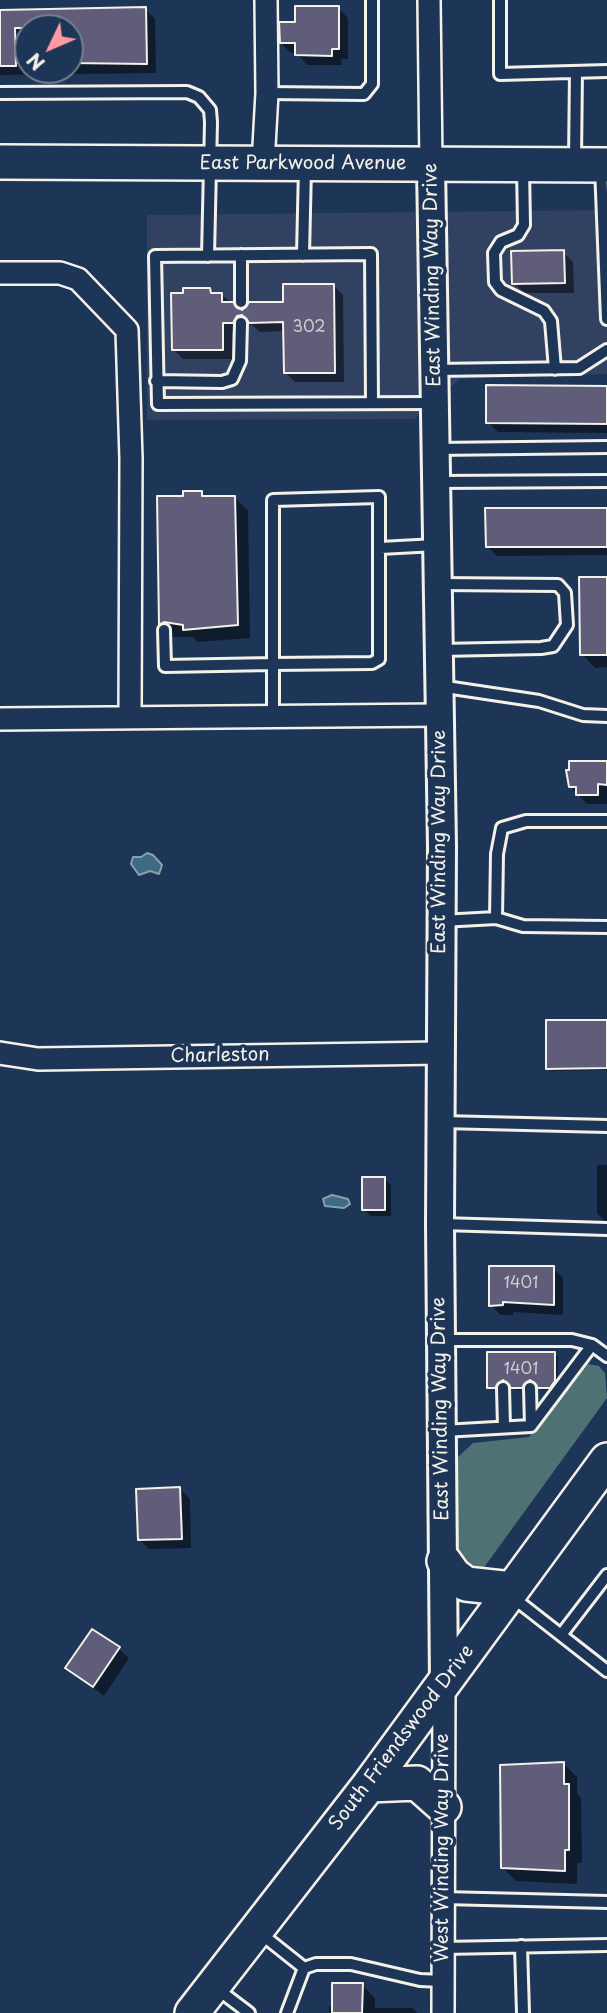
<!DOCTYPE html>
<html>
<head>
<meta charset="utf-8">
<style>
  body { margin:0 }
  #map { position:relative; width:607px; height:2013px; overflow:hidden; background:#1d3557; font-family:"Playpen Sans",sans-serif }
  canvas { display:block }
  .north { position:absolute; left:14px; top:14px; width:70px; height:70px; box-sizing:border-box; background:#1d3557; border:2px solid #738091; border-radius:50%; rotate:226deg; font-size:19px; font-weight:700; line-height:28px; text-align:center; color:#f4f1e8 }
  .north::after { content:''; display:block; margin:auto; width:24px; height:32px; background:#ff9aa2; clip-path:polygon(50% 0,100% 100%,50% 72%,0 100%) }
</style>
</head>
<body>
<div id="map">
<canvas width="607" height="2013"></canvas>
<div class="north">N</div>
</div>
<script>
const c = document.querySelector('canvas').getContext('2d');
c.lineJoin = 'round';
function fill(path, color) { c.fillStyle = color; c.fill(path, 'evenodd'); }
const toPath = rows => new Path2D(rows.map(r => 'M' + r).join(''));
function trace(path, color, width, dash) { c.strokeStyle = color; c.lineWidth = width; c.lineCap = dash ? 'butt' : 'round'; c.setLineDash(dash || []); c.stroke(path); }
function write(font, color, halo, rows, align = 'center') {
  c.font = font + ' "Playpen Sans",sans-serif'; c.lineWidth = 7; c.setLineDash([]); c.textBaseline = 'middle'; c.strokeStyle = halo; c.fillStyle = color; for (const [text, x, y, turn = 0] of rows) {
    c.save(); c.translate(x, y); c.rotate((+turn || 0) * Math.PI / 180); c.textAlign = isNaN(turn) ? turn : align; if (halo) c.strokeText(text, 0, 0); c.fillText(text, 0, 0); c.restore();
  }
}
const built = toPath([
  [607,210,607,374,460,379,414,419,147,420,147,215]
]);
const green = toPath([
  [588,1364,599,1366,605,1373,607,1398,485,1566,477,1571,457,1558,454,1536,458,1535,458,1457,473,1443,529,1437]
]);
const water = toPath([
  [147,853,153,855,162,865,159,874,150,871,139,875,131,864,133,857,141,857,147,853],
  [332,1195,348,1199,350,1204,344,1208,325,1206,323,1199,332,1195]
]);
const shadow = toPath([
  [338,8,348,18,348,59,341,59,342,65,307,65,297,53,291,53,281,43,297,24],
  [145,9,155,19,156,73,0,75,0,11],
  [28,28,70,28,70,70,28,70],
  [563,252,573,262,574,293,524,293,514,283],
  [333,285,343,295,344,382,295,382,285,372,285,331,260,332,251,324,243,332,232,332,232,359,183,359,173,349,210,290,215,295,222,295,242,312,285,304],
  [607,387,607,433,498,432,488,422],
  [202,493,207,498,235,498,248,511,250,638,198,642,192,637,173,637,160,624,185,498],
  [607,509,607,555,497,556,487,546],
  [607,579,607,667,595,668,582,654],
  [607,763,607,804,587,804,570,786],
  [607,1021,607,1070,551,1071,548,1068],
  [597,1165,607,1165,607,1223,597,1213],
  [384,1179,391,1185,391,1216,370,1216,364,1209],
  [553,1268,563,1278,563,1315,513,1312,513,1315,501,1315,491,1305],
  [555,1354,558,1357,557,1384,553,1390,542,1390,534,1382,525,1390,515,1390,507,1382,498,1390,489,1387],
  [180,1489,190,1499,191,1548,149,1549,139,1539],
  [119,1649,129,1658,104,1696,68,1668],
  [564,1764,577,1777,577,1793,581,1798,582,1863,577,1863,577,1884,516,1881,503,1868],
  [362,1985,375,1998,375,2008,413,2008,417,2013,329,2013,329,2007,333,2007]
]);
const building = toPath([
  [295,6,339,6,339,49,332,49,332,56,295,55,295,43,280,43,279,22,295,22,295,6],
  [146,7,147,64,70,63,70,28,15,28,16,66,0,66,0,10,146,7],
  [564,250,565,283,512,284,511,251,564,250],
  [283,284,334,284,335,373,284,373,283,322,249,323,242,315,237,316,233,323,223,323,223,350,172,350,171,293,183,293,183,288,210,288,211,293,222,293,222,302,233,302,242,310,249,302,283,302,283,284],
  [486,385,607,386,607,424,486,423,486,385],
  [183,491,202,491,202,496,235,496,238,625,183,630,183,625,164,622,159,625,157,496,183,496,183,491],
  [485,508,607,508,607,547,486,547,485,508],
  [579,577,607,577,607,655,580,655,579,577],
  [569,761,607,761,607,785,598,784,598,795,576,795,576,787,569,787,566,770,569,770,569,761],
  [546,1020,607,1020,607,1068,546,1069,546,1020],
  [362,1177,385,1177,385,1210,362,1210,362,1177],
  [489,1266,554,1266,554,1305,503,1302,503,1305,489,1306,489,1266],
  [487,1352,555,1352,555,1381,550,1388,538,1388,530,1380,522,1388,511,1388,503,1380,495,1388,487,1388,487,1352],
  [180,1487,182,1539,138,1540,136,1489,180,1487],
  [92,1629,120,1647,93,1687,65,1668,92,1629],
  [564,1762,564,1784,569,1784,569,1850,565,1850,565,1871,501,1868,500,1765,564,1762],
  [332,1983,363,1983,362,2013,332,2013,332,1983]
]);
const service = toPath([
  [500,0,500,74,607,71],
  [0,93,187,92,199,97,210,110,211,122,208,256],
  [267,93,364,94,372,84,372,0],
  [575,160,576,72],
  [523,167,524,225,518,235,501,242,494,253,495,282,501,290,544,311,551,321,555,369],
  [601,167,607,319],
  [303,255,305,167],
  [241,302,241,255],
  [434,370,579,368,607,350],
  [156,381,222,382,232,379,240,361,241,323],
  [372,403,371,254,155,256,158,404,433,403],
  [435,449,607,447],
  [436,482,607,481],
  [380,548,436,545],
  [164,630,165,666,273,664,372,663,379,659,379,497,273,500,273,716],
  [439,650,541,648,553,646,567,625,565,593,558,585,439,584],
  [439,686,539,701,583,715,607,716],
  [496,918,497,854,502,828,526,821,607,821],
  [441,921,496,918,523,926,607,927],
  [442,1122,607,1126],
  [442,1224,607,1229],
  [442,1340,572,1340,592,1345,607,1356],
  [503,1388,504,1427],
  [530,1388,531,1426],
  [443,1431,531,1426,592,1345],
  [511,1596,607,1671],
  [561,1635,607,1575],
  [443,1898,607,1902],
  [260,1933,304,1968,316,1964,351,1964,420,1980,442,1981],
  [521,1946,523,2013],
  [442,1948,607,1945],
  [216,1988,249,2013],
  [287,2013,304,1968]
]);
const minor = toPath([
  [429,0,431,165],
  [263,164,267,93,266,0],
  [0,273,60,273,78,279,127,330,131,459,130,717],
  [0,719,440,715],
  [0,1053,38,1059,441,1053],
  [443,2013,444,1683]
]);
const tertiary = toPath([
  [431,165,442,847,440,1224,444,1683]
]);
const primary = toPath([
  [0,162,607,165],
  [444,1561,454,1575,466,1584,512,1589],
  [369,1785,417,1783,444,1807],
  [192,2013,369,1785,607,1460]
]);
const numberNames = [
  ["302",309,328],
  ["1401",521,1284],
  ["1401",521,1370]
];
const streetNames = [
  ["East Parkwood Avenue",303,164],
  ["East Winding Way Drive",433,275,-91],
  ["East Winding Way Drive",440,842,-90],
  ["Charleston",220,1056,-1],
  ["East Winding Way Drive",441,1409,-91],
  ["South Friendswood Drive",402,1738,-53],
  ["West Winding Way Drive",443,1848,-90]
];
fill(built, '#314162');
fill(green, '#4e7273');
fill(water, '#3f6a84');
trace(water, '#87a0ac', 2);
fill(shadow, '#0007');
fill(building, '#605d7b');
trace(building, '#f4f1e8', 2);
trace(service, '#f4f1e8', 16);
trace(minor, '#f4f1e8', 26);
trace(tertiary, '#f4f1e8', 32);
trace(primary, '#f4f1e8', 38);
trace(service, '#1d3557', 10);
trace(minor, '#1d3557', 21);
trace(tertiary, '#1d3557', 26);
trace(primary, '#1d3557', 33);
write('16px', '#cfcccd', null, numberNames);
write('19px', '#f4f1e8', '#1d3557', streetNames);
</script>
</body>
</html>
